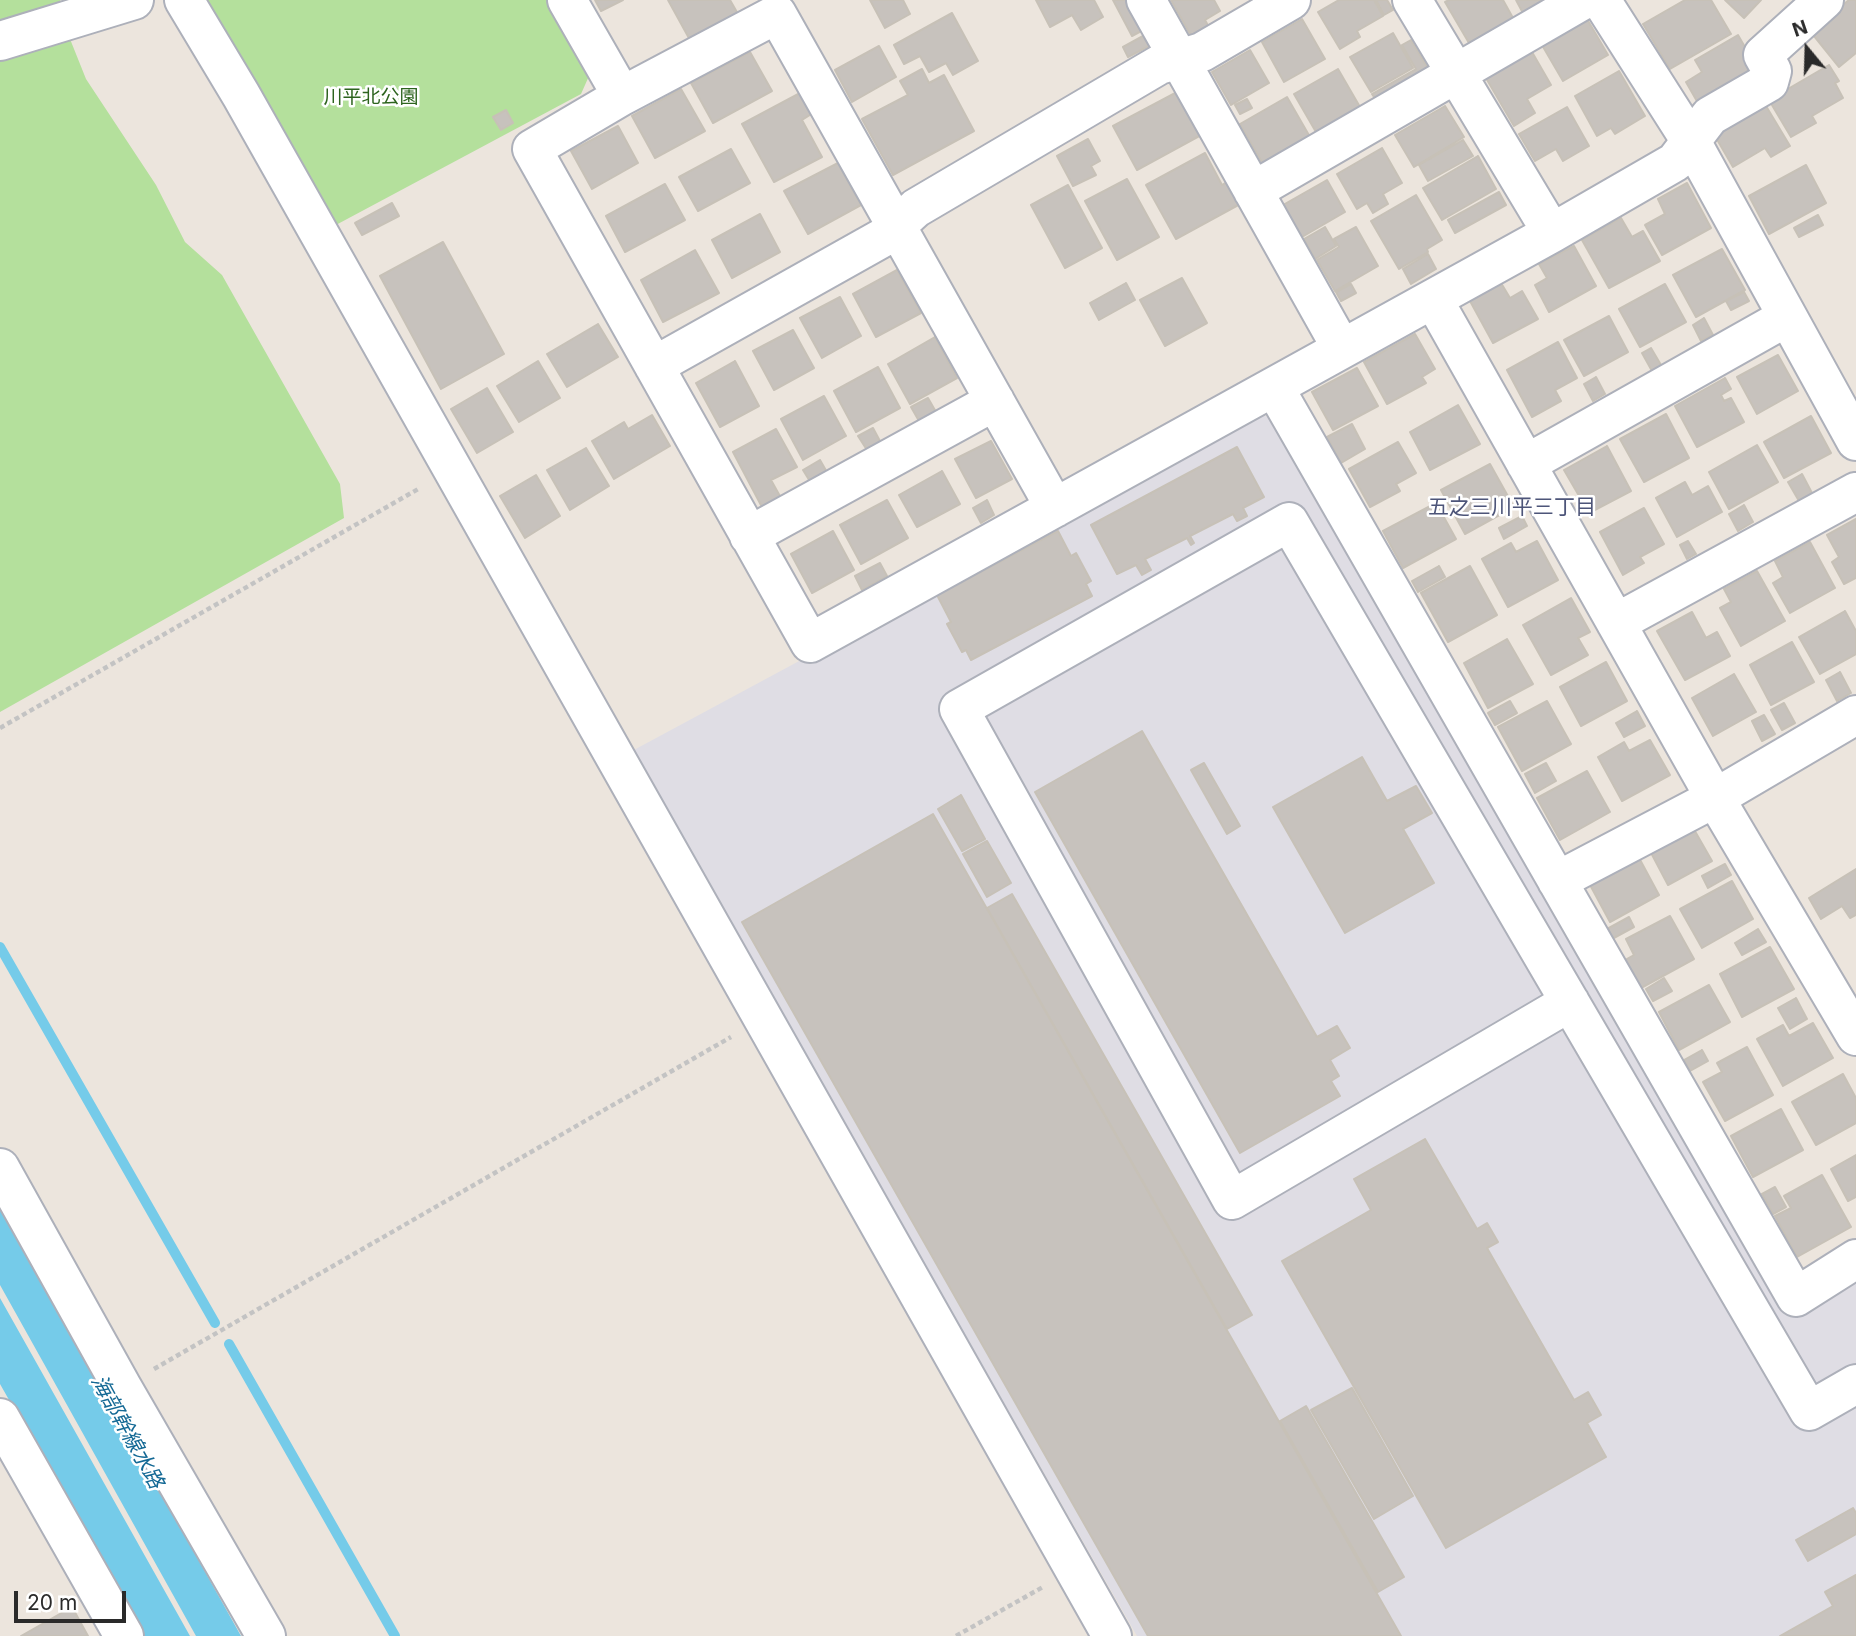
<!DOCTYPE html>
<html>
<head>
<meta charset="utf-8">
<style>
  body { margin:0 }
  #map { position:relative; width:1856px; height:1636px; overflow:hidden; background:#ece5dd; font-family:Inter,sans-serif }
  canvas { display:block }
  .north { position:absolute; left:1772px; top:14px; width:70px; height:70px; -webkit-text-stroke:5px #fff; paint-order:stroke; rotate:341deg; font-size:19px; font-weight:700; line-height:28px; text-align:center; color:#2a2a2a }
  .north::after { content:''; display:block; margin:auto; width:24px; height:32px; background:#2a2a2a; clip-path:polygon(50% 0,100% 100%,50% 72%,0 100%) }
  .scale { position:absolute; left:14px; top:1591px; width:112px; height:32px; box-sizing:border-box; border:4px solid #2a2a2a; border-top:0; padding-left:9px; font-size:21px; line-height:24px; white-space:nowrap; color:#2a2a2a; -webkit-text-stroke:5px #fff; paint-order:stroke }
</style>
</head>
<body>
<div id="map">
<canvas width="1856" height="1636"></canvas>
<div class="north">N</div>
<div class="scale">20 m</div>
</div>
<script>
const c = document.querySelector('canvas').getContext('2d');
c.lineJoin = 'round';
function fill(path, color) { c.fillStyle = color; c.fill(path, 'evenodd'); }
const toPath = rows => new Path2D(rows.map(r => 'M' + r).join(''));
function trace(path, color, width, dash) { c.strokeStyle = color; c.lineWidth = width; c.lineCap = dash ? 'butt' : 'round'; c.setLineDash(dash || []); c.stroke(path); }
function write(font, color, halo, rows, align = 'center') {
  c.font = font + ' Inter,"Noto Sans JP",sans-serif'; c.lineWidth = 5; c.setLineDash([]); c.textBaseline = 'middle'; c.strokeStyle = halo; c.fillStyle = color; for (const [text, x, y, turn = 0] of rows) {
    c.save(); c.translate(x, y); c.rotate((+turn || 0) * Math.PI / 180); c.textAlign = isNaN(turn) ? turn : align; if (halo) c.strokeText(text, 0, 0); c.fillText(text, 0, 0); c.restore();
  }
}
const industrial = toPath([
  [1258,414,1279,420,1783,1305,1856,1277,1856,1636,1137,1636,632,751]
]);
const green = toPath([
  [0,0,60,0,63,6,0,27],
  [204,0,546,0,589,76,581,94,334,226],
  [70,39,86,79,156,185,185,242,222,275,340,484,344,518,0,712,0,53]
]);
const water = toPath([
  [0,1207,112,1405,241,1636,196,1636,0,1285],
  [0,1298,190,1636,143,1636,0,1384]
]);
const stream = toPath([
  [0,947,215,1323],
  [229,1344,395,1636]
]);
const building = toPath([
  [595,0,623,0,601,11,595,0],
  [668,0,730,0,738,14,690,40,668,0],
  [870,0,903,0,910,14,885,28,870,0],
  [1036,0,1094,0,1103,17,1081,30,1072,15,1050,27,1036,0],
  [1113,0,1129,0,1145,29,1132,36,1113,0],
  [1171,0,1214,0,1220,11,1205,20,1211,31,1194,41,1171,0],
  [1339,0,1374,0,1383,16,1357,31,1360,37,1340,49,1318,12,1339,0],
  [1376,0,1387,0,1393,10,1384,15,1376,0],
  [1449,0,1503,0,1513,18,1469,43,1445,2,1449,0],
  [1516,0,1549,0,1524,15,1516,0],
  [1685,0,1711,0,1731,34,1670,69,1643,24,1685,0],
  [1725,0,1761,0,1744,18,1725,0],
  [1849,0,1856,0,1856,53,1839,67,1810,31,1849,0],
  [952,13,978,61,953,75,946,63,929,72,920,56,904,64,894,45,952,13],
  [1302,19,1325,59,1284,82,1262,42,1302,19],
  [1587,19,1608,55,1563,81,1542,45,1587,19],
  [1393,33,1413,68,1371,92,1350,57,1393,33],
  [1738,35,1757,68,1698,103,1686,82,1702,72,1695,60,1738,35],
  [1143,36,1149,46,1128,57,1123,47,1143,36],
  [1411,40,1429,70,1376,100,1372,94,1416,69,1402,45,1411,40],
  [879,46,896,77,852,102,835,70,879,46],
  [1250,50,1269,83,1231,105,1212,72,1250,50],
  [750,52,772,91,713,123,691,83,750,52],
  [1532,52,1551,85,1527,99,1535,113,1514,126,1486,78,1532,52],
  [1829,65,1839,81,1835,83,1843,98,1812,116,1816,123,1791,137,1769,100,1829,65],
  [922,69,929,83,944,75,974,131,893,175,862,119,908,95,900,81,922,69],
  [1338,69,1360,107,1316,132,1294,94,1338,69],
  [1619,71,1645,116,1615,134,1611,128,1597,136,1575,96,1619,71],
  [681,89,705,131,655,158,632,116,681,89],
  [1179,91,1203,134,1137,170,1113,126,1179,91],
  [802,92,813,113,802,120,822,157,774,182,742,124,802,92],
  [1287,97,1310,137,1263,164,1240,124,1287,97],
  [1247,99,1252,108,1240,114,1235,105,1247,99],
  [1445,106,1464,137,1414,167,1395,135,1445,106],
  [1766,106,1790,146,1771,157,1765,148,1733,167,1715,136,1766,106],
  [1567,107,1589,146,1563,161,1556,149,1535,161,1519,134,1567,107],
  [506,110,513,123,501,130,493,117,506,110],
  [618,126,638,163,592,189,571,151,618,126],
  [1088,139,1100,161,1091,166,1096,175,1073,186,1057,156,1088,139],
  [1463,140,1473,156,1428,181,1419,165,1463,140],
  [1382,148,1402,183,1383,194,1388,204,1373,213,1367,203,1357,209,1337,174,1382,148],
  [731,149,750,183,698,211,679,177,731,149],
  [1205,153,1222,185,1230,180,1242,203,1176,239,1146,185,1205,153],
  [1478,156,1496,189,1442,220,1423,188,1478,156],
  [838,163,861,205,808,234,784,191,838,163],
  [1806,165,1826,203,1769,234,1749,196,1806,165],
  [1127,179,1159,237,1117,260,1085,201,1127,179],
  [1327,180,1345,212,1302,237,1283,205,1327,180],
  [1687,183,1711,228,1662,255,1645,225,1665,214,1658,199,1687,183],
  [665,184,685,220,625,252,606,216,665,184],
  [1068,185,1102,248,1065,268,1031,205,1068,185],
  [1499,192,1506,205,1455,233,1448,220,1499,192],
  [1416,195,1442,240,1427,249,1428,252,1399,269,1371,221,1416,195],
  [392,203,399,216,362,235,355,223,392,203],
  [760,214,780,252,732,278,712,240,760,214],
  [1818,215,1823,225,1799,237,1794,228,1818,215],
  [1621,218,1632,237,1643,231,1660,261,1609,288,1582,240,1621,218],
  [1325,227,1336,246,1315,259,1304,239,1325,227],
  [1356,227,1378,266,1335,291,1317,260,1339,247,1334,239,1356,227],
  [443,242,504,354,441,389,380,276,443,242],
  [1574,246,1596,286,1549,312,1535,285,1547,278,1539,264,1574,246],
  [1722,249,1745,290,1696,317,1673,275,1722,249],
  [695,250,719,293,663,322,641,280,695,250],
  [1428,254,1436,269,1411,284,1403,269,1428,254],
  [897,270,921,313,876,337,853,294,897,270],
  [1182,278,1207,323,1165,346,1140,300,1182,278],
  [1126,283,1135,300,1099,320,1090,303,1126,283],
  [1501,283,1510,298,1522,291,1538,319,1493,343,1470,301,1501,283],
  [1351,284,1356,293,1341,301,1336,292,1351,284],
  [1665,284,1686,322,1640,347,1619,309,1665,284],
  [1744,292,1749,301,1731,310,1726,301,1744,292],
  [840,297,861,336,822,358,800,318,840,297],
  [1609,316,1628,352,1584,376,1564,340,1609,316],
  [1704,318,1713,335,1701,341,1693,325,1704,318],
  [598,324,618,357,567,387,547,354,598,324],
  [793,330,814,368,774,390,753,351,793,330],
  [1415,334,1435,369,1422,377,1426,383,1387,404,1364,362,1415,334],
  [935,337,957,378,910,404,888,364,935,337],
  [1558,342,1577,378,1555,390,1561,401,1532,417,1507,370,1558,342],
  [1651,348,1661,365,1652,371,1642,353,1651,348],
  [1778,355,1798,391,1757,414,1737,377,1778,355],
  [538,361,560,398,519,422,497,386,538,361],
  [735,361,759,406,720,427,696,383,735,361],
  [878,367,900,408,856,432,834,391,878,367],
  [1357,368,1378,406,1333,430,1312,392,1357,368],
  [1596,377,1605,394,1593,401,1584,384,1596,377],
  [1725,378,1731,389,1721,395,1724,401,1731,398,1744,422,1697,447,1675,406,1725,378],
  [487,388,513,432,477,453,451,409,487,388],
  [824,396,846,436,803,460,781,419,824,396],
  [928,398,936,412,919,421,911,407,928,398],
  [1458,405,1480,444,1430,470,1410,432,1458,405],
  [1666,414,1689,458,1644,482,1620,439,1666,414],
  [652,415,670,446,614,479,592,441,624,422,628,429,652,415],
  [1811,416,1831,453,1784,478,1764,442,1811,416],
  [1352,424,1365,449,1341,463,1327,437,1352,424],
  [873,428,881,443,867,450,858,436,873,428],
  [776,429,797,467,771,480,781,498,763,509,733,452,776,429],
  [991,441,1012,479,976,498,955,459,991,441],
  [1398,442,1416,473,1396,484,1400,491,1370,507,1349,469,1398,442],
  [1757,445,1778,482,1729,509,1709,472,1757,445],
  [1607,446,1631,491,1589,513,1564,470,1607,446],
  [1237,447,1264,497,1243,508,1247,516,1237,521,1233,514,1190,536,1194,543,1191,545,1187,538,1145,559,1151,570,1142,575,1136,565,1117,574,1091,525,1237,447],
  [586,448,609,486,570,510,547,470,586,448],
  [820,460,828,474,811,483,803,470,820,460],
  [1490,464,1514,507,1465,534,1441,490,1490,464],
  [942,471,960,504,917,527,899,495,942,471],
  [1802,474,1812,493,1799,501,1788,482,1802,474],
  [536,475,560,516,525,538,500,496,536,475],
  [1685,482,1692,495,1708,486,1722,512,1677,537,1656,498,1685,482],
  [887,500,908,538,861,564,840,525,887,500],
  [987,500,994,515,981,523,973,508,987,500],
  [1436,503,1456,539,1403,568,1383,531,1436,503],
  [1744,505,1753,522,1738,531,1729,514,1744,505],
  [1644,508,1664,544,1640,557,1644,563,1623,575,1600,532,1644,508],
  [1522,516,1527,526,1504,539,1499,528,1522,516],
  [1856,519,1856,578,1844,584,1832,562,1839,557,1827,535,1856,519],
  [833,531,854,570,812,593,791,554,833,531],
  [1058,531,1071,556,1076,553,1091,581,1086,584,1092,596,971,660,966,650,962,652,947,624,951,622,937,595,1058,531],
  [1537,541,1558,580,1508,607,1482,559,1511,543,1516,552,1537,541],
  [1688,541,1696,554,1687,559,1680,545,1688,541],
  [1810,542,1835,588,1790,613,1773,583,1783,577,1775,561,1810,542],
  [880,563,887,576,862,590,855,576,880,563],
  [1439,566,1445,577,1418,592,1412,581,1439,566],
  [1470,566,1497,615,1448,642,1421,593,1470,566],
  [1757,571,1785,621,1741,646,1720,608,1731,602,1724,589,1757,571],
  [1571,598,1590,632,1578,638,1588,655,1551,675,1523,625,1571,598],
  [1845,611,1856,631,1856,654,1820,674,1799,637,1845,611],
  [1692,612,1706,638,1717,632,1730,656,1685,680,1657,631,1692,612],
  [1507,639,1533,684,1488,708,1464,663,1507,639],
  [1792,642,1814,682,1771,705,1750,665,1792,642],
  [1606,662,1627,701,1581,726,1560,687,1606,662],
  [1840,672,1851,693,1837,701,1826,680,1840,672],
  [1734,674,1756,712,1713,736,1692,698,1734,674],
  [1510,701,1517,713,1495,725,1488,713,1510,701],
  [1547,701,1571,744,1522,771,1498,727,1547,701],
  [1784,703,1795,723,1782,730,1771,710,1784,703],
  [1637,711,1645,726,1624,737,1616,723,1637,711],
  [1764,715,1775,734,1762,741,1752,721,1764,715],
  [1142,731,1317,1037,1337,1026,1350,1048,1330,1060,1339,1076,1331,1081,1340,1096,1240,1153,1035,792,1142,731],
  [1650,740,1670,775,1622,801,1598,757,1624,742,1629,751,1650,740],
  [1362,757,1387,801,1416,786,1432,813,1403,829,1434,883,1345,933,1273,807,1362,757],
  [1204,763,1240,826,1227,834,1191,770,1204,763],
  [1546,763,1556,781,1535,793,1525,774,1546,763],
  [1587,771,1610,812,1560,840,1537,798,1587,771],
  [961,795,985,839,962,851,938,809,961,795],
  [933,814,1401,1636,1148,1636,742,922,933,814],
  [1692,826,1712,861,1668,885,1649,849,1692,826],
  [987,841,1011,883,987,897,963,854,987,841],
  [1638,856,1659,895,1610,922,1589,883,1638,856],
  [1725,864,1731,875,1708,888,1702,876,1725,864],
  [1856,869,1856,915,1850,918,1842,906,1821,919,1809,898,1856,869],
  [1732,881,1753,919,1702,948,1680,909,1732,881],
  [1012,894,1252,1315,1227,1329,987,908,1012,894],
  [1670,916,1694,959,1641,988,1625,960,1634,955,1626,939,1670,916],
  [1629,917,1634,927,1612,939,1607,929,1629,917],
  [1758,929,1766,942,1742,955,1735,943,1758,929],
  [1770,947,1794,989,1742,1017,1720,974,1770,947],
  [1664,978,1672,991,1653,1001,1646,989,1664,978],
  [1709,985,1730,1022,1679,1050,1659,1012,1709,985],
  [1796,998,1807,1019,1790,1029,1778,1008,1796,998],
  [1813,1023,1833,1058,1783,1086,1757,1039,1783,1025,1789,1036,1813,1023],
  [1747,1047,1773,1095,1725,1121,1703,1082,1722,1072,1717,1063,1747,1047],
  [1702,1050,1708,1061,1690,1071,1684,1060,1702,1050],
  [1843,1074,1856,1098,1856,1123,1816,1145,1792,1102,1843,1074],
  [1781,1109,1803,1150,1753,1177,1731,1136,1781,1109],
  [1425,1139,1477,1229,1487,1223,1498,1242,1487,1248,1574,1400,1588,1392,1601,1415,1587,1423,1606,1457,1446,1548,1282,1261,1371,1210,1354,1179,1425,1139],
  [1856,1155,1856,1197,1848,1201,1831,1169,1856,1155],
  [1822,1175,1851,1227,1797,1257,1775,1216,1791,1208,1784,1196,1822,1175],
  [1775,1187,1786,1207,1773,1214,1762,1194,1775,1187],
  [1352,1388,1413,1496,1374,1519,1311,1410,1352,1388],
  [1306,1406,1404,1577,1378,1592,1280,1421,1306,1406],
  [1853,1508,1856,1513,1856,1534,1808,1561,1796,1540,1853,1508],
  [1856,1575,1856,1636,1780,1636,1833,1606,1825,1592,1856,1575],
  [72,1607,88,1636,21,1636,72,1607]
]);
const path = toPath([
  [0,728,420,488],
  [154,1369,731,1037],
  [956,1636,1043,1587]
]);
const minor = toPath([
  [184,0,241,95,1112,1636],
  [567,0,622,96,532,149,810,643,1552,233,1675,162,1710,116,1769,82,1772,71,1763,55,1824,0],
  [1146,0,1342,349],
  [1412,0,1552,233],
  [1601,0,1692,143,1856,441],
  [0,41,134,0],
  [622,96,777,14,1055,508],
  [1253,191,1583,0],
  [1433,299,1715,798,1856,1036],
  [654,366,884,237,916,208,1159,65,1202,52,1291,0],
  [1274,387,1796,1297,1856,1259],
  [1526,464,1787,317],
  [749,536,995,401],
  [1616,623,1856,492],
  [1557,881,1715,798,1856,715],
  [1570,1002,1232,1200,959,709,1289,522,1809,1411,1856,1384],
  [0,1168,122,1387,266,1636],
  [0,1418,124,1636]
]);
const parkNames = [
  ["川平北公園",371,97]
];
const neighbourhoodNames = [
  ["五之三川平三丁目",1512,508]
];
const waterNames = [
  ["海部幹線水路",127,1432,61]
];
fill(industrial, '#dfdde4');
fill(green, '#b4e09c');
fill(water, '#75cbe9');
trace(stream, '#75cbe9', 10);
fill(building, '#c7c2bd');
trace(building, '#c7c1b7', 2);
trace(minor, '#adb0ba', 42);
trace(path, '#c3c3c3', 4.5, [5, 3.5]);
trace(minor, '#fff', 38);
write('19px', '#2d641e', '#fff', parkNames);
write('21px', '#4d5579', '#fff', neighbourhoodNames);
write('italic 21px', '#146995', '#fff', waterNames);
</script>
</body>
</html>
